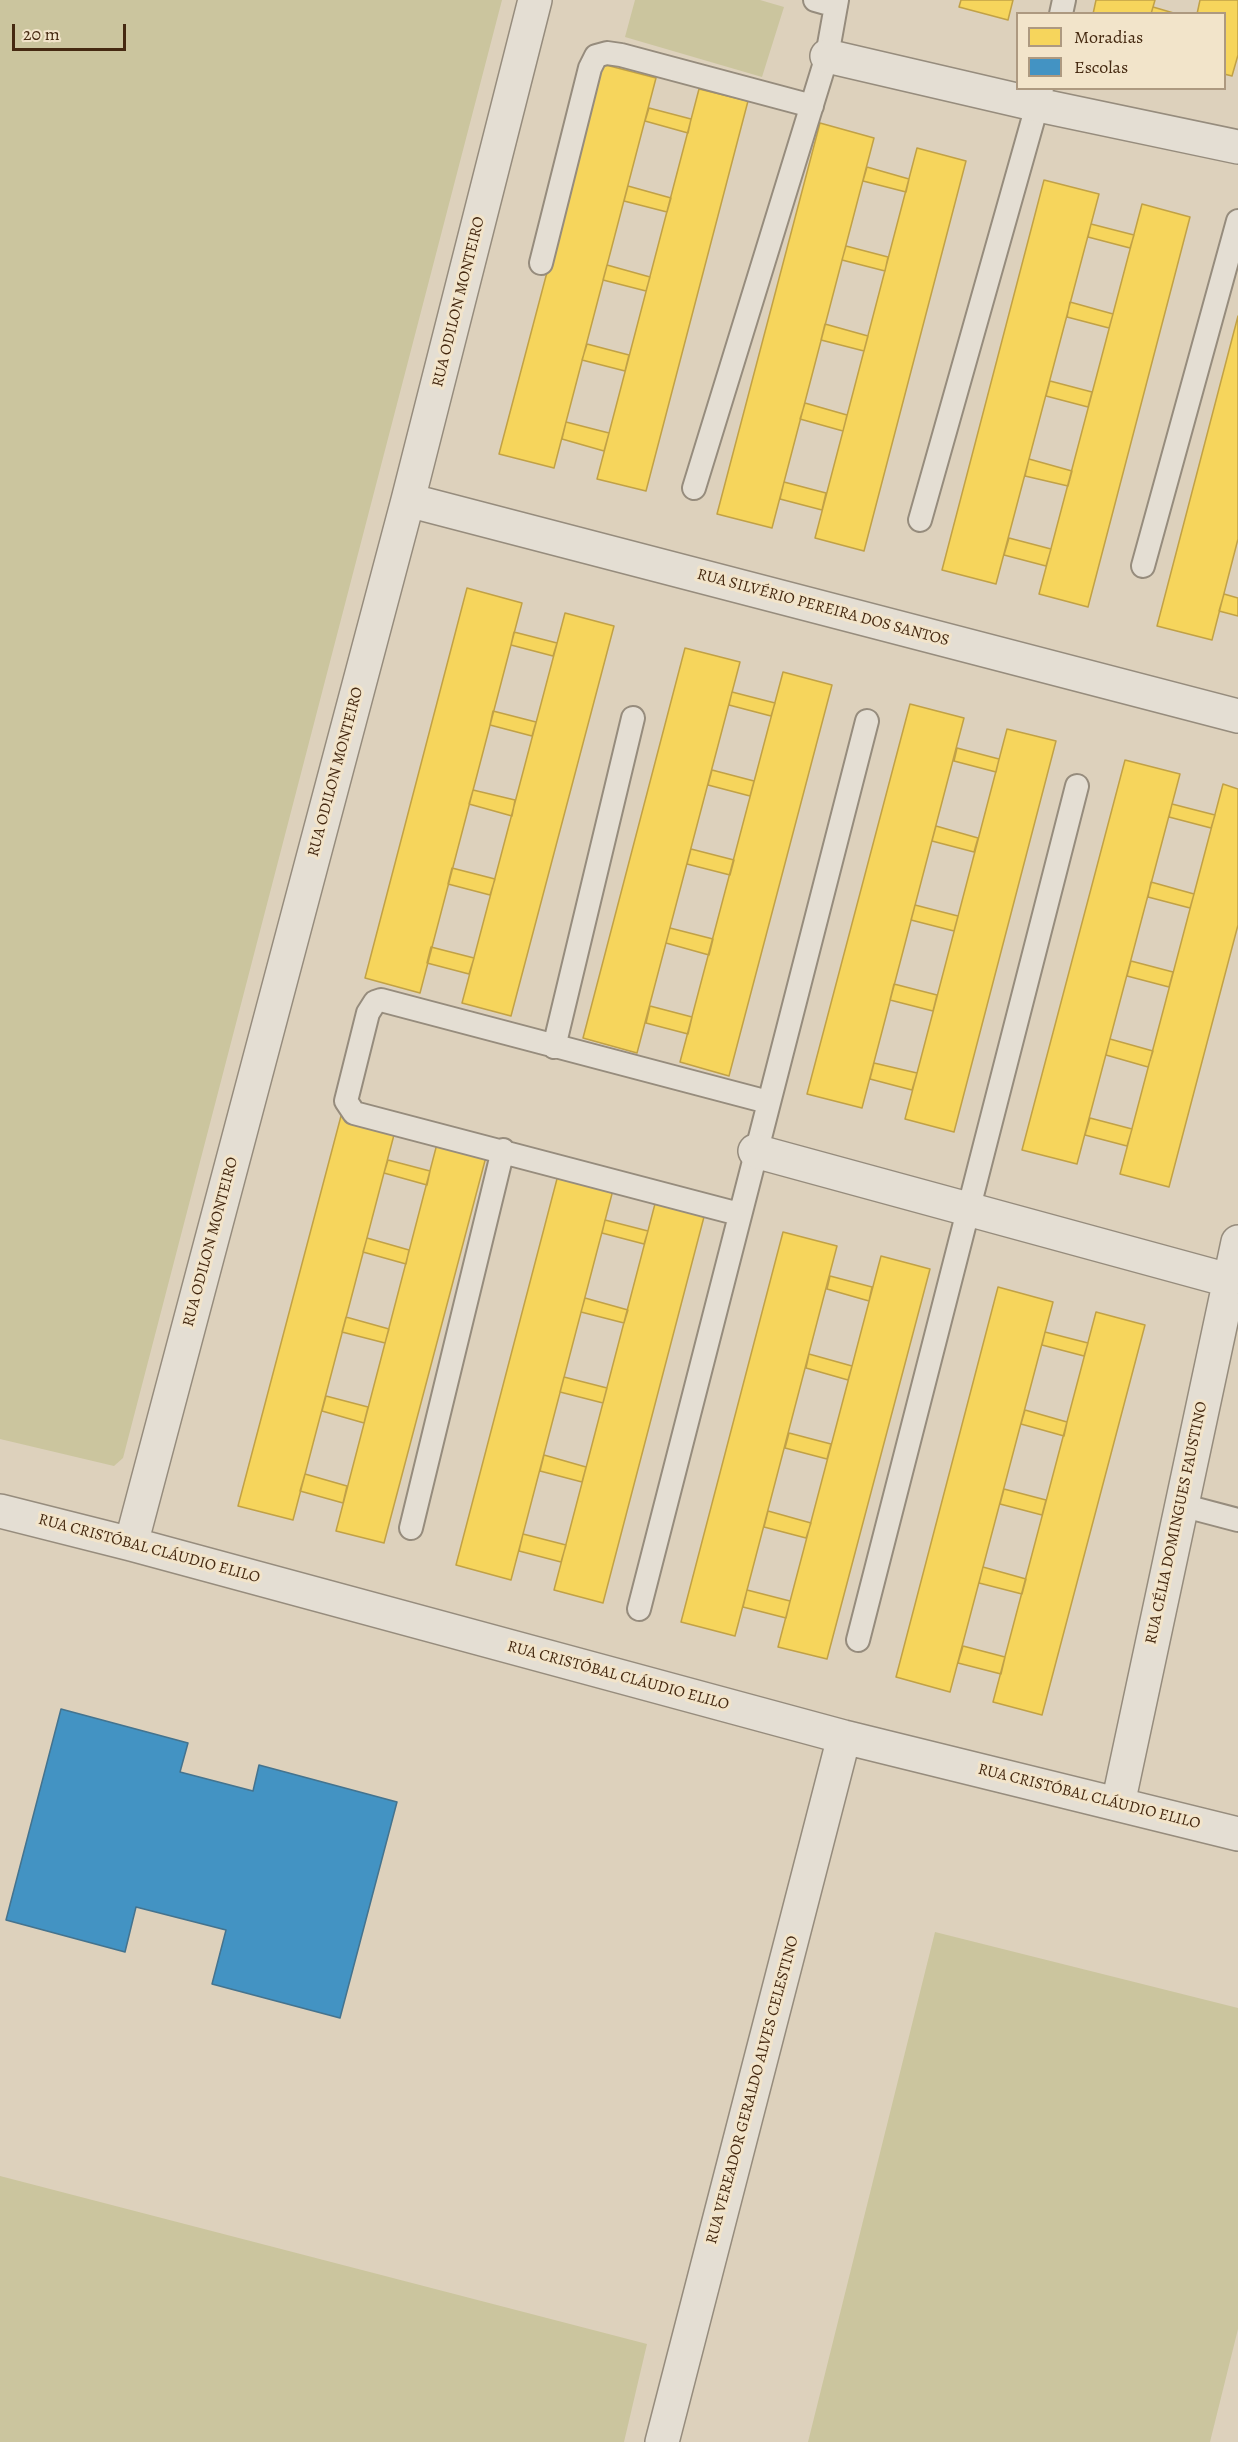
<!DOCTYPE html>
<html>
<head>
<meta charset="utf-8">
<style>
  body { margin:0 }
  #map { position:relative; width:1238px; height:2442px; overflow:hidden; background:#ddd1bc; font-family:Alegreya,serif }
  canvas { display:block }
  .legend { position:absolute; left:1016px; top:12px; width:210px; height:78px; box-sizing:border-box; background:#f2e4ca; border:2px solid #ad9980; margin:0; padding:8px 10px; list-style:none; font-size:18px; color:#452911 }
  .legend li { display:flex; align-items:center; gap:12px; height:30px }
  .legend b { width:30px; border:2px solid #ad9980 }
  .scale { position:absolute; left:12px; top:24px; width:114px; height:27px; box-sizing:border-box; border:3px solid #452911; border-top:0; padding-left:8px; font-size:18px; line-height:21px; white-space:nowrap; color:#452911; -webkit-text-stroke:4px #f2e4ca; paint-order:stroke }
</style>
</head>
<body>
<div id="map">
<canvas width="1238" height="2442"></canvas>
<ul class="legend">
<li><b style="height:16px;background:#f6d55c"></b>Moradias</li>
<li><b style="height:16px;background:#4393c3"></b>Escolas</li>
</ul>
<div class="scale">20 m</div>
</div>
<script>
const c = document.querySelector('canvas').getContext('2d');
c.lineJoin = 'round';
function fill(path, color) { c.fillStyle = color; c.fill(path, 'evenodd'); }
const toPath = rows => new Path2D(rows.map(r => 'M' + r).join(''));
function trace(path, color, width, dash) { c.strokeStyle = color; c.lineWidth = width; c.lineCap = dash ? 'butt' : 'round'; c.setLineDash(dash || []); c.stroke(path); }
function write(font, color, halo, rows, align = 'center') {
  c.font = font + ' Alegreya,serif'; c.lineWidth = 6; c.setLineDash([]); c.textBaseline = 'middle'; c.strokeStyle = halo; c.fillStyle = color; for (const [text, x, y, turn = 0] of rows) {
    c.save(); c.translate(x, y); c.rotate((+turn || 0) * Math.PI / 180); c.textAlign = isNaN(turn) ? turn : align; if (halo) c.strokeText(text, 0, 0); c.fillText(text, 0, 0); c.restore();
  }
}
const green = toPath([
  [0,0,502,0,123,1458,114,1466,0,1439],
  [635,0,760,0,784,7,762,77,625,37],
  [935,1932,1238,2008,1238,2329,1210,2442,808,2442],
  [0,2176,647,2344,624,2442,0,2442]
]);
const homes = toPath([
  [961,0,1013,0,1008,20,959,7,961,0],
  [1096,0,1155,0,1151,14,1093,14,1096,0],
  [1200,0,1238,0,1238,55,1232,76,1224,74,1224,14,1197,14,1200,0],
  [1153,7,1177,14,1151,14,1153,7],
  [602,64,656,78,554,468,499,454,602,64],
  [699,89,748,101,646,491,597,479,699,89],
  [649,108,691,119,688,133,645,121,649,108],
  [820,123,874,138,772,528,717,514,820,123],
  [917,148,966,161,864,551,815,538,917,148],
  [867,167,909,179,906,192,863,181,867,167],
  [1044,180,1099,194,996,584,942,570,1044,180],
  [628,186,671,198,667,212,624,201,628,186],
  [1142,204,1190,217,1088,607,1039,594,1142,204],
  [1091,224,1134,235,1130,248,1088,237,1091,224],
  [846,246,888,257,885,271,842,260,846,246],
  [607,265,650,277,646,291,603,280,607,265],
  [1070,302,1113,314,1109,328,1067,317,1070,302],
  [1238,316,1238,539,1212,640,1157,626,1238,316],
  [825,324,868,336,864,351,821,340,825,324],
  [587,344,629,355,625,371,582,360,587,344],
  [1050,381,1092,392,1088,407,1046,396,1050,381],
  [805,403,847,415,843,431,800,419,805,403],
  [566,422,609,433,604,451,562,439,566,422],
  [1029,459,1072,471,1068,486,1025,476,1029,459],
  [784,482,826,493,822,510,780,499,784,482],
  [1009,538,1051,549,1046,566,1004,555,1009,538],
  [467,588,522,603,420,993,365,978,467,588],
  [1224,594,1238,598,1238,616,1219,611,1224,594],
  [565,613,614,626,511,1016,462,1003,565,613],
  [514,632,557,643,553,656,511,645,514,632],
  [685,648,740,662,637,1053,583,1038,685,648],
  [783,672,832,685,729,1076,680,1062,783,672],
  [732,692,775,703,771,716,729,705,732,692],
  [910,704,964,718,862,1108,807,1094,910,704],
  [493,711,536,722,532,736,490,725,493,711],
  [1007,729,1056,741,954,1132,905,1119,1007,729],
  [957,748,999,759,996,772,954,761,957,748],
  [1125,760,1180,774,1077,1164,1022,1150,1125,760],
  [712,770,754,781,750,796,708,785,712,770],
  [1223,784,1238,789,1238,925,1169,1187,1120,1174,1223,784],
  [473,790,515,800,512,816,469,804,473,790],
  [1172,804,1215,815,1211,828,1169,817,1172,804],
  [936,826,978,838,974,852,932,841,936,826],
  [691,849,734,860,730,875,687,864,691,849],
  [452,868,495,879,490,895,448,884,452,868],
  [1151,882,1194,894,1190,908,1148,897,1151,882],
  [915,905,958,916,954,931,911,920,915,905],
  [670,928,713,939,709,955,666,943,670,928],
  [431,947,474,958,469,974,427,963,431,947],
  [1131,961,1173,972,1169,987,1127,976,1131,961],
  [894,984,937,995,933,1011,890,1000,894,984],
  [650,1006,692,1017,688,1034,646,1023,650,1006],
  [1110,1039,1153,1051,1148,1067,1106,1055,1110,1039],
  [874,1063,917,1073,912,1090,870,1079,874,1063],
  [341,1116,395,1131,293,1520,238,1506,341,1116],
  [1090,1118,1132,1129,1127,1146,1085,1135,1090,1118],
  [438,1140,487,1153,384,1543,336,1531,438,1140],
  [388,1160,430,1171,427,1185,384,1173,388,1160],
  [558,1175,613,1190,511,1580,456,1565,558,1175],
  [656,1200,705,1213,603,1603,554,1590,656,1200],
  [605,1220,648,1231,644,1244,602,1233,605,1220],
  [783,1232,837,1246,735,1636,681,1622,783,1232],
  [367,1238,409,1250,406,1264,363,1252,367,1238],
  [881,1256,930,1269,827,1659,778,1647,881,1256],
  [830,1276,872,1287,869,1301,827,1289,830,1276],
  [998,1287,1053,1302,950,1692,896,1677,998,1287],
  [585,1298,628,1310,624,1323,581,1312,585,1298],
  [1096,1312,1145,1325,1042,1715,993,1702,1096,1312],
  [346,1317,389,1329,385,1343,342,1332,346,1317],
  [1045,1332,1088,1343,1084,1356,1042,1345,1045,1332],
  [809,1354,852,1366,848,1380,806,1368,809,1354],
  [564,1377,607,1388,603,1403,560,1392,564,1377],
  [326,1396,368,1407,364,1423,322,1411,326,1396],
  [1025,1410,1067,1422,1064,1436,1021,1424,1025,1410],
  [789,1433,831,1444,827,1459,785,1448,789,1433],
  [544,1455,586,1467,582,1482,540,1471,544,1455],
  [305,1474,347,1486,343,1503,300,1491,305,1474],
  [1004,1489,1046,1500,1042,1515,1000,1504,1004,1489],
  [768,1511,811,1523,806,1538,764,1527,768,1511],
  [523,1534,566,1545,561,1562,519,1551,523,1534],
  [983,1567,1026,1579,1022,1594,979,1583,983,1567],
  [747,1590,790,1601,786,1618,743,1607,747,1590],
  [963,1646,1005,1657,1001,1674,958,1663,963,1646]
]);
const schools = toPath([
  [61,1709,188,1743,180,1772,253,1791,259,1765,397,1802,340,2018,212,1984,226,1930,136,1907,125,1952,6,1920,61,1709]
]);
const service = toPath([
  [815,0,836,6],
  [1061,14,1064,0],
  [541,263,590,68,596,56,607,53,621,55,812,106],
  [694,488,827,56,837,0],
  [920,520,1042,88],
  [1143,566,1238,221],
  [554,1047,633,718],
  [739,1214,354,1113,346,1101,368,1013,375,1002,381,1000,768,1102],
  [1181,1505,1238,1520],
  [411,1528,503,1150],
  [639,1609,867,721],
  [858,1640,1077,786]
]);
const minor = toPath([
  [827,56,1038,105,1238,147],
  [408,500,1238,716],
  [755,1151,1228,1280],
  [0,1511,131,1544,844,1737,1238,1834],
  [131,1544,408,500,535,0],
  [1118,1804,1238,1242],
  [662,2442,844,1737]
]);
const streetNames = [
  ["RUA ODILON MONTEIRO",459,302,-76],
  ["RUA SILVÉRIO PEREIRA DOS SANTOS",823,608,15],
  ["RUA ODILON MONTEIRO",336,772,-75],
  ["RUA ODILON MONTEIRO",211,1242,-75],
  ["RUA CÉLIA DOMINGUES FAUSTINO",1177,1523,-78],
  ["RUA CRISTÓBAL CLÁUDIO ELILO",149,1549,15],
  ["RUA CRISTÓBAL CLÁUDIO ELILO",618,1676,15],
  ["RUA CRISTÓBAL CLÁUDIO ELILO",1089,1797,14],
  ["RUA VEREADOR GERALDO ALVES CELESTINO",753,2090,-75]
];
fill(green, '#cbc59e');
fill(homes, '#f6d55c');
trace(homes, '#c1a146', 1.5);
fill(schools, '#4393c3');
trace(schools, '#44738e', 1.5);
trace(service, '#968c7d', 26);
trace(minor, '#968c7d', 36);
trace(service, '#e4ded3', 22);
trace(minor, '#e4ded3', 33);
write('16px', '#452911', '#f2e4ca', streetNames);
</script>
</body>
</html>
